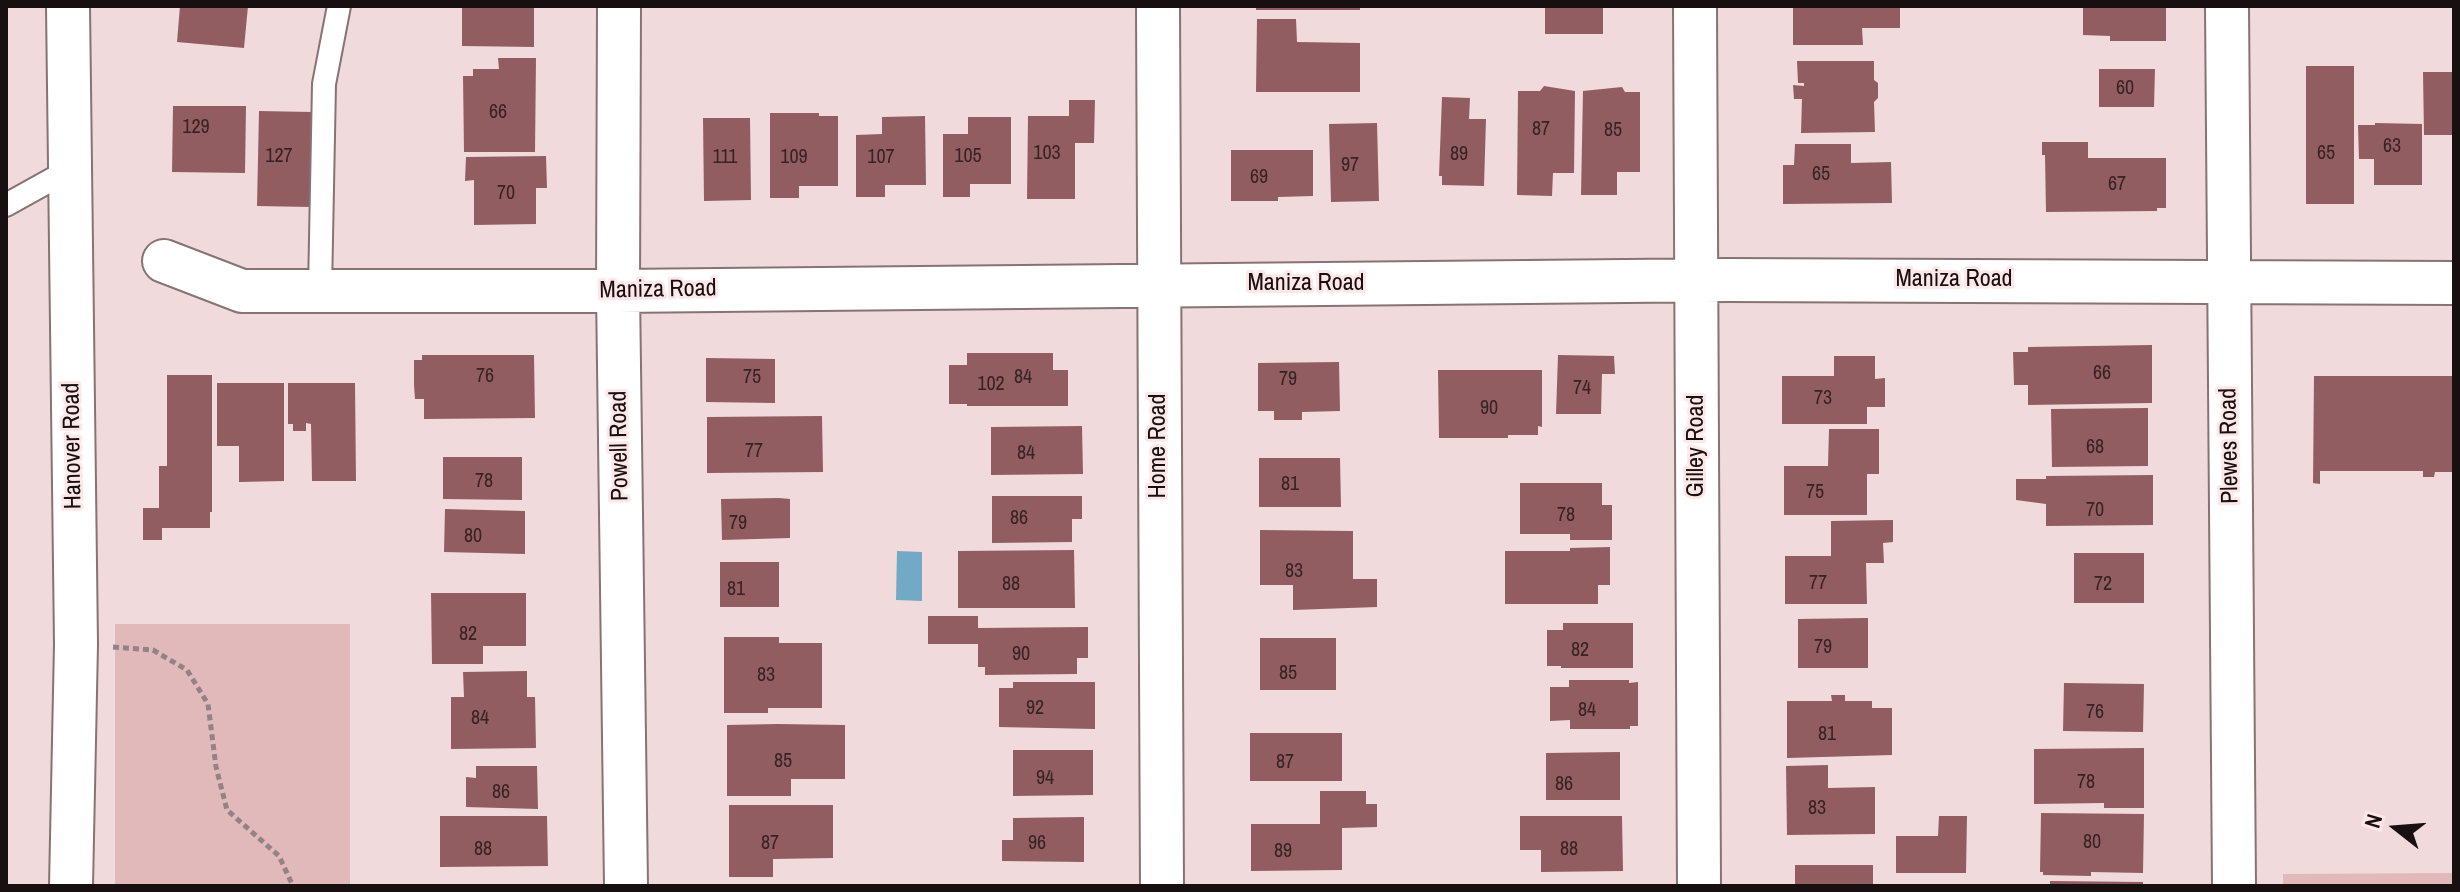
<!DOCTYPE html>
<html>
<head>
<meta charset="utf-8">
<style>
  body { margin:0 }
  #map { position:relative; width:2460px; height:892px; overflow:hidden; background:#f1dadb; font-family:"Archivo Narrow",sans-serif }
  canvas { display:block }
  .frame { position:absolute; inset:0; border:8px solid #181010; pointer-events:none }
  .north { position:absolute; left:2356px; top:788px; width:80px; height:80px; -webkit-text-stroke:6px #fee7e8; paint-order:stroke; rotate:287deg; font-size:22px; font-weight:700; line-height:32px; text-align:center; color:#181010 }
  .north::after { content:''; display:block; margin:auto; width:28px; height:36px; background:#181010; clip-path:polygon(50% 0,100% 100%,50% 72%,0 100%) }
</style>
</head>
<body>
<div id="map">
<canvas width="2460" height="892"></canvas>
<div class="frame"></div>
<div class="north">N</div>
</div>
<script>
const c = document.querySelector('canvas').getContext('2d');
c.lineJoin = 'round';
function fill(path, color) { c.fillStyle = color; c.fill(path, 'evenodd'); }
const toPath = rows => new Path2D(rows.map(r => 'M' + r).join(''));
function trace(path, color, width, dash) { c.strokeStyle = color; c.lineWidth = width; c.lineCap = dash ? 'butt' : 'round'; c.setLineDash(dash || []); c.stroke(path); }
function write(font, color, halo, rows, align = 'center') {
  c.font = font + ' "Archivo Narrow",sans-serif'; c.lineWidth = 6; c.setLineDash([]); c.textBaseline = 'middle'; c.strokeStyle = halo; c.fillStyle = color; for (const [text, x, y, turn = 0] of rows) {
    c.save(); c.translate(x, y); c.rotate((+turn || 0) * Math.PI / 180); c.textAlign = isNaN(turn) ? turn : align; if (halo) c.strokeText(text, 0, 0); c.fillText(text, 0, 0); c.restore();
  }
}
const green = toPath([
  [115,624,350,624,350,886,115,886],
  [2454,873,2454,886,2283,886,2283,874]
]);
const water = toPath([
  [897,551,922,552,922,601,896,600]
]);
const building = toPath([
  [180,6,248,6,244,48,177,42],
  [462,6,534,6,534,47,462,46],
  [1256,6,1360,6,1360,10,1256,10],
  [1545,6,1603,6,1603,34,1545,34],
  [1793,6,1900,6,1900,28,1862,28,1863,45,1793,45],
  [2083,6,2166,6,2166,41,2110,41,2110,36,2083,35],
  [1257,19,1296,19,1297,42,1360,43,1360,92,1256,92],
  [498,58,536,58,535,152,464,152,463,76,473,76,473,69,499,69],
  [1797,61,1874,61,1874,80,1878,83,1878,98,1874,102,1875,132,1801,133,1802,99,1794,99,1793,85,1804,86,1804,83,1798,83],
  [2306,66,2354,66,2354,204,2306,204],
  [2099,69,2155,69,2154,107,2099,107],
  [2423,72,2454,72,2454,135,2424,135],
  [1544,86,1575,91,1574,173,1553,173,1552,196,1517,195,1518,91,1540,91],
  [1622,87,1625,92,1640,92,1640,172,1617,172,1617,195,1581,195,1583,91],
  [1442,97,1470,98,1469,119,1486,119,1484,186,1442,185,1442,176,1439,176],
  [1069,100,1095,100,1094,143,1075,143,1075,199,1027,199,1028,116,1069,116],
  [173,106,246,106,245,173,172,172],
  [259,111,312,112,311,207,257,206],
  [770,113,819,113,819,116,838,116,838,186,799,186,799,198,770,198],
  [925,116,926,185,885,185,885,197,856,197,856,135,882,134,882,117],
  [968,117,1011,117,1011,184,970,184,970,197,943,197,943,134,968,134],
  [703,118,750,118,751,200,704,201],
  [1377,123,1379,201,1331,202,1329,124],
  [2375,123,2422,124,2422,185,2374,185,2374,159,2359,159,2358,125,2375,125],
  [2042,142,2088,142,2088,158,2166,158,2166,208,2157,208,2157,211,2046,212,2045,155,2042,155],
  [1795,144,1851,144,1851,163,1891,162,1892,203,1783,204,1783,165,1794,165],
  [1231,150,1313,150,1313,196,1278,197,1278,201,1231,201],
  [546,156,547,188,536,188,536,224,474,225,474,180,465,181,466,157],
  [2152,345,2152,403,2028,405,2028,385,2014,385,2013,352,2028,352,2028,347],
  [967,353,1053,353,1053,370,1068,370,1068,406,967,406,967,404,949,404,949,365,967,365],
  [422,355,534,355,535,418,424,419,424,399,415,399,414,385,414,360,422,360],
  [1558,355,1614,356,1615,374,1602,374,1601,414,1556,414],
  [1834,356,1875,356,1875,379,1885,378,1885,407,1867,407,1867,424,1782,424,1782,376,1834,376],
  [706,358,775,359,775,403,706,402],
  [1339,362,1340,411,1302,412,1302,420,1274,420,1274,411,1258,411,1258,363],
  [1438,370,1542,370,1542,427,1538,426,1538,435,1508,435,1508,438,1439,438],
  [167,375,212,375,212,512,210,512,210,528,162,528,162,540,143,540,143,508,159,508,159,466,167,466],
  [2314,376,2454,376,2454,472,2435,472,2434,477,2423,477,2423,471,2320,471,2320,484,2313,483],
  [217,383,284,383,284,481,239,482,239,446,217,446],
  [288,383,355,383,356,481,312,481,311,424,306,423,306,431,293,431,293,424,288,424],
  [2148,408,2148,466,2052,467,2051,409],
  [822,416,823,472,707,473,707,417],
  [1082,426,1083,474,991,475,991,427],
  [1829,429,1879,429,1879,474,1867,474,1867,515,1784,515,1784,466,1828,466],
  [443,457,522,457,522,500,443,499],
  [1259,458,1340,458,1341,507,1259,507],
  [2153,475,2153,525,2046,526,2046,504,2016,500,2016,479,2046,479,2046,476],
  [1520,483,1602,483,1602,505,1612,505,1612,540,1570,540,1570,534,1520,534],
  [992,496,1082,496,1082,519,1072,519,1072,542,992,543],
  [779,498,790,499,790,538,722,540,721,499],
  [445,509,525,511,525,554,444,552],
  [1893,520,1893,542,1883,543,1884,563,1866,563,1867,604,1785,604,1785,556,1831,556,1831,521],
  [1260,530,1353,531,1353,579,1377,579,1377,607,1293,610,1293,585,1260,585],
  [1610,547,1610,585,1598,585,1598,604,1505,604,1505,551,1570,551,1570,548],
  [1074,550,1075,608,958,608,958,551],
  [2074,553,2144,553,2144,603,2074,603],
  [720,562,779,562,779,607,720,607],
  [431,593,526,593,526,646,483,646,483,664,432,664],
  [928,616,978,616,978,628,1088,627,1088,658,1077,658,1077,674,985,675,985,667,978,667,978,644,928,644],
  [1868,618,1868,668,1798,668,1798,619],
  [1563,623,1633,623,1633,668,1561,668,1561,666,1547,666,1547,630,1563,630],
  [724,637,779,637,779,643,822,643,822,708,768,708,768,713,724,713],
  [1260,638,1336,638,1336,690,1260,690],
  [527,671,527,697,535,697,536,748,451,749,451,697,464,697,463,672],
  [1569,680,1629,680,1629,683,1638,682,1638,726,1630,726,1630,729,1570,729,1570,720,1550,721,1550,687,1569,687],
  [1013,682,1095,682,1095,729,999,727,999,688,1013,688],
  [2064,683,2144,684,2143,732,2063,731],
  [1831,695,1845,695,1845,701,1872,701,1872,708,1892,708,1892,755,1787,758,1787,701,1832,701],
  [777,724,845,725,845,779,791,779,791,796,727,796,727,725],
  [1250,733,1342,733,1342,781,1250,781],
  [2144,748,2144,808,2104,808,2104,803,2034,804,2034,749],
  [1013,750,1093,750,1093,795,1013,796],
  [1620,752,1620,800,1546,800,1546,753],
  [1828,765,1828,788,1875,787,1875,834,1787,835,1786,766],
  [476,766,537,766,538,809,466,807,466,777,476,778],
  [1320,791,1366,791,1366,804,1377,804,1377,827,1342,828,1342,870,1251,871,1251,824,1320,824],
  [729,805,833,805,833,858,773,859,773,877,729,877],
  [2041,813,2144,814,2143,873,2091,872,2091,876,2043,875,2043,872,2040,872],
  [440,816,547,816,548,866,440,867],
  [1520,816,1622,816,1623,871,1541,872,1541,850,1520,850],
  [1939,816,1967,816,1966,873,1896,873,1896,836,1938,836],
  [1084,817,1084,862,1002,861,1002,840,1013,840,1013,818],
  [1795,865,1873,865,1873,886,1795,886],
  [2050,881,2143,882,2143,886,2050,886]
]);
const path = toPath([
  [113,647,153,650,187,670,208,704,216,767,227,810,279,856,293,886]
]);
const service = toPath([
  [6,205,69,170],
  [320,290,324,84,339,6]
]);
const minor = toPath([
  [68,6,76,644,71,886],
  [619,6,618,291,626,886],
  [1158,6,1162,886],
  [1695,6,1699,886],
  [2227,6,2234,886],
  [164,261,242,291,618,291,1727,280,2454,283]
]);
const numberNames = [
  ["60",2125,89],
  ["66",498,113],
  ["129",196,128],
  ["87",1541,130],
  ["85",1613,131],
  ["63",2392,147],
  ["103",1047,154],
  ["65",2326,154],
  ["89",1459,155],
  ["127",279,157],
  ["105",968,157],
  ["111",725,158],
  ["109",794,158],
  ["107",881,158],
  ["97",1350,166],
  ["65",1821,175],
  ["69",1259,178],
  ["67",2117,185],
  ["70",506,194],
  ["66",2102,374],
  ["76",485,377],
  ["75",752,378],
  ["84",1023,378],
  ["79",1288,380],
  ["102",991,385],
  ["74",1582,389],
  ["73",1823,399],
  ["90",1489,409],
  ["68",2095,448],
  ["77",754,452],
  ["84",1026,454],
  ["78",484,482],
  ["81",1290,485],
  ["75",1815,493],
  ["70",2095,511],
  ["78",1566,516],
  ["86",1019,519],
  ["79",738,524],
  ["80",473,537],
  ["83",1294,572],
  ["77",1818,584],
  ["88",1011,585],
  ["72",2103,585],
  ["81",736,590],
  ["82",468,635],
  ["79",1823,648],
  ["82",1580,651],
  ["90",1021,655],
  ["85",1288,674],
  ["83",766,676],
  ["92",1035,709],
  ["84",1587,711],
  ["76",2095,713],
  ["84",480,719],
  ["81",1827,735],
  ["85",783,762],
  ["87",1285,763],
  ["94",1045,779],
  ["78",2086,783],
  ["86",1564,785],
  ["86",501,793],
  ["83",1817,809],
  ["80",2092,843],
  ["87",770,844],
  ["96",1037,844],
  ["88",483,850],
  ["88",1569,850],
  ["89",1283,852]
];
const streetNames = [
  ["Maniza Road",1954,280],
  ["Maniza Road",1306,284],
  ["Maniza Road",658,290,-1],
  ["Hanover Road",73,446,-91],
  ["Powell Road",620,446,-91],
  ["Home Road",1159,446,-90],
  ["Gilley Road",1697,446,-90],
  ["Plewes Road",2230,446,-91]
];
fill(green, '#e1b9ba');
fill(water, '#72a9c4');
fill(building, '#925d60');
trace(service, '#877373', 26);
trace(minor, '#877373', 46);
trace(path, '#948384', 5, [6, 4]);
trace(service, '#fff', 22);
trace(minor, '#fff', 42);
write('20px', '#362324', null, numberNames);
write('24px', '#181010', '#fee7e8', streetNames);
</script>
</body>
</html>
